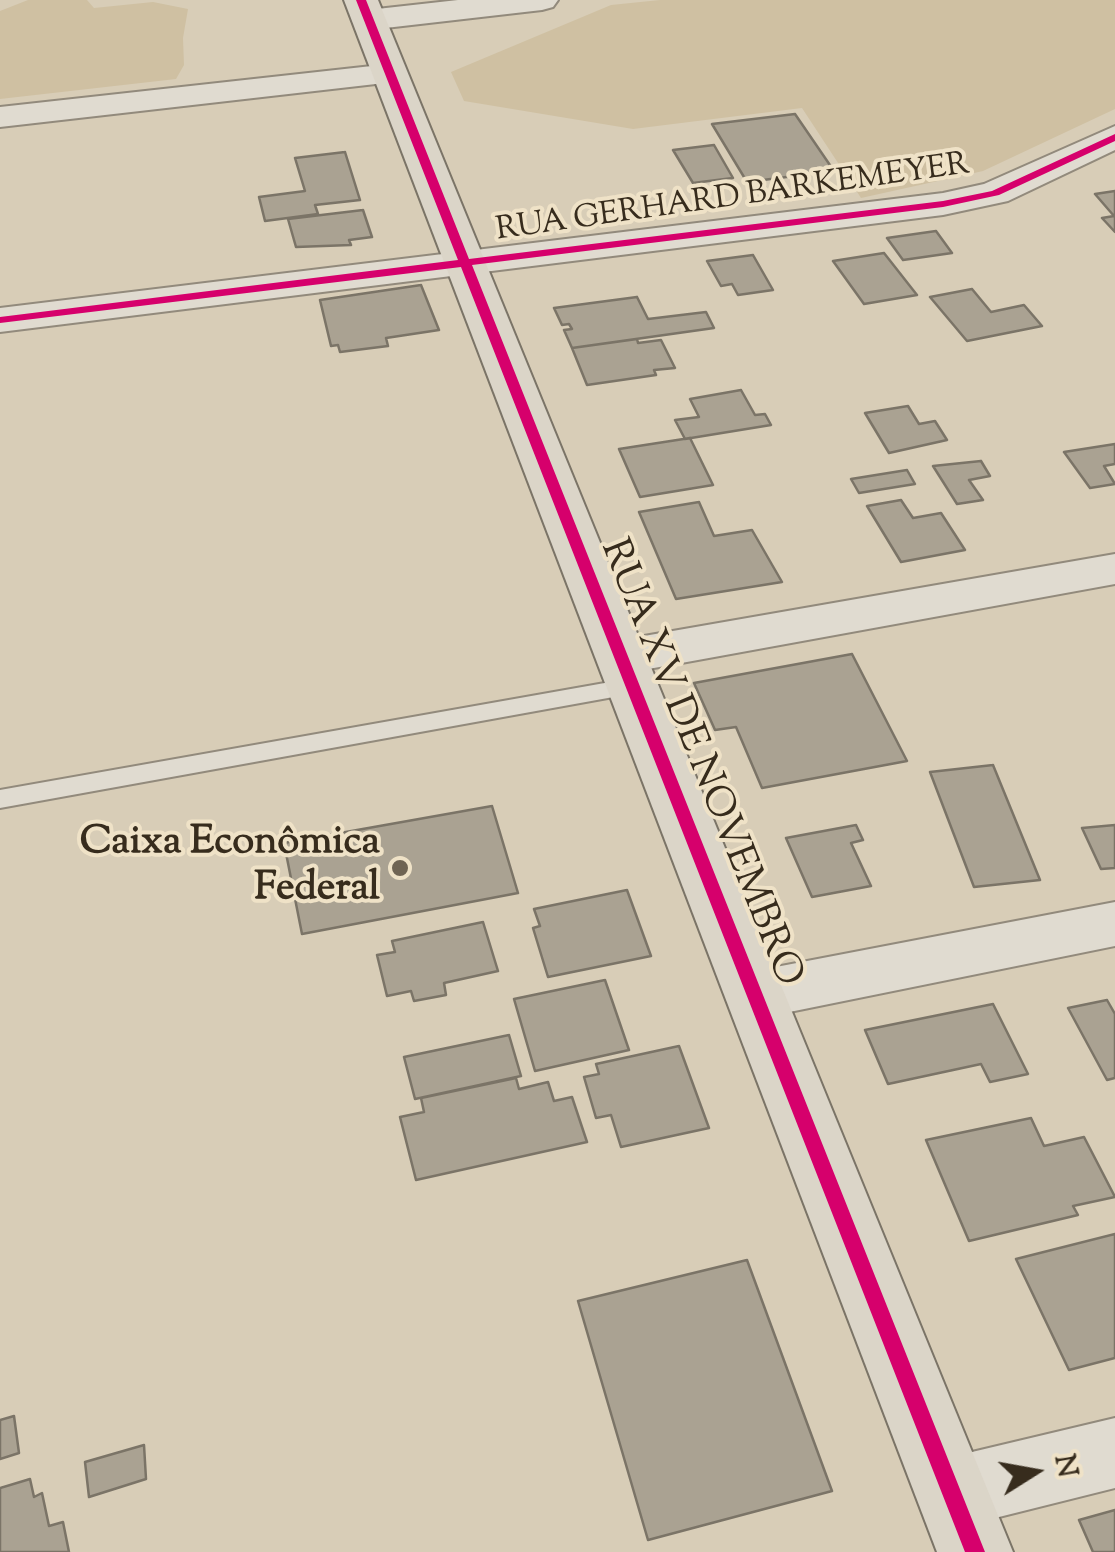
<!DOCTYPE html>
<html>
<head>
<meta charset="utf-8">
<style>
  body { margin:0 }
  #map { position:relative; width:1115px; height:1552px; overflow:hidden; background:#d8cdb7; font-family:"Sorts Mill Goudy",serif }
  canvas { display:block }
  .north { position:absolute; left:985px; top:1422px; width:100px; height:100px; -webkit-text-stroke:8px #efe2c7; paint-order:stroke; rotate:79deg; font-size:28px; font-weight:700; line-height:40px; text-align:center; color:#372c1d }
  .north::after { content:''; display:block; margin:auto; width:35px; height:45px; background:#372c1d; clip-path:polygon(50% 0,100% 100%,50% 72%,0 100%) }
</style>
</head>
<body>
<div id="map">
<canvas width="1115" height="1552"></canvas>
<div class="north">N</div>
</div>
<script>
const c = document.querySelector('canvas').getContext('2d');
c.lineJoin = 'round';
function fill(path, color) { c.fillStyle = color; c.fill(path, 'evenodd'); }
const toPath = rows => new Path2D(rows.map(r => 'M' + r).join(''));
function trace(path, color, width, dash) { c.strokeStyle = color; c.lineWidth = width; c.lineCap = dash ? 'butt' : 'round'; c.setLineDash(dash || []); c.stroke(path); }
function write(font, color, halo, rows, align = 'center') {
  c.font = font + ' "Sorts Mill Goudy",serif'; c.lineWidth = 8; c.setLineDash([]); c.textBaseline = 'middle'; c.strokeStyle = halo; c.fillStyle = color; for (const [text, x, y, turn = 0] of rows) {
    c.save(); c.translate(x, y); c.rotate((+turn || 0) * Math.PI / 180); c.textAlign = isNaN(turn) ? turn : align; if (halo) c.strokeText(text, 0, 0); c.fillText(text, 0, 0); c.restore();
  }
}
const green = toPath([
  [28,0,87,0,94,8,153,2,188,9,183,38,184,65,176,79,0,99,0,11],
  [660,0,1115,0,1115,109,983,171,861,198,802,108,633,129,464,101,451,72,611,5]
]);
const building = toPath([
  [795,114,834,171,747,182,712,124,795,114],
  [714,145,733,178,693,183,673,150,714,145],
  [345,152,360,200,315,205,318,214,265,221,259,197,305,191,295,158,345,152],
  [1115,191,1115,232,1102,218,1114,216,1095,194,1115,191],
  [363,210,372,237,349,240,351,245,296,247,288,219,363,210],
  [936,231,952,253,903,260,887,238,936,231],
  [884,253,917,295,864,304,833,261,884,253],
  [753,255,773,290,738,295,732,284,721,286,707,261,753,255],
  [421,285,439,330,386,338,388,346,340,352,338,345,331,346,320,300,421,285],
  [972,289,991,312,1024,305,1042,326,967,341,930,297,972,289],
  [637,297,648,319,706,312,714,328,572,348,564,330,572,329,569,324,562,325,554,308,637,297],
  [637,339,638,343,661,340,675,368,654,370,656,375,587,385,572,348,637,339],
  [741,390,755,415,765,414,771,425,685,439,675,420,699,417,690,399,741,390],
  [908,406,919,424,935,421,947,440,889,453,865,413,908,406],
  [690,438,713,485,640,497,619,449,690,438],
  [1115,444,1115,464,1104,466,1115,484,1090,488,1064,452,1115,444],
  [981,461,990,476,969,480,983,500,957,504,933,466,981,461],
  [907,470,915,484,859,493,851,479,907,470],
  [901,500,913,518,941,513,965,550,901,562,867,506,901,500],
  [699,502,714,536,752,530,782,582,676,599,639,512,699,502],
  [852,654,907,761,762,788,736,727,715,730,694,683,852,654],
  [993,765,1040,880,974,887,930,772,993,765],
  [492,806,518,893,302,934,284,843,492,806],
  [856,825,863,840,851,843,871,886,812,897,786,838,856,825],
  [1115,825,1115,868,1101,869,1082,828,1115,825],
  [627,890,651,956,548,977,533,928,540,926,534,909,627,890],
  [483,922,498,971,444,983,446,995,414,1001,411,991,387,996,377,955,395,952,392,941,483,922],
  [605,980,629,1050,535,1071,514,999,605,980],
  [1107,1000,1115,1014,1115,1078,1107,1080,1068,1008,1107,1000],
  [993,1004,1028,1074,990,1082,981,1064,888,1084,865,1030,993,1004],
  [509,1035,521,1076,415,1099,404,1057,509,1035],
  [679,1046,709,1128,621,1147,611,1115,596,1118,584,1077,599,1074,596,1064,679,1046],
  [516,1078,519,1089,548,1082,554,1101,572,1097,587,1142,416,1180,400,1117,424,1112,421,1098,516,1078],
  [1031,1118,1044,1146,1084,1137,1115,1197,1073,1206,1078,1215,969,1241,926,1140,1031,1118],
  [1115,1234,1115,1358,1069,1370,1016,1259,1115,1234],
  [747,1260,832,1491,648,1540,578,1301,747,1260],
  [14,1416,19,1453,0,1459,0,1420,14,1416],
  [144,1445,146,1479,89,1497,85,1462,144,1445],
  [30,1479,34,1497,42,1493,49,1526,63,1522,69,1552,0,1552,0,1488,30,1479],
  [1115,1510,1115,1552,1093,1552,1079,1520,1115,1510]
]);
const lane = toPath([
  [633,678,641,680,645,686,641,692,0,808,0,790,633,678]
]);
const street = toPath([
  [458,0,558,0,553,7,542,10,368,30,357,27,352,20,357,13,368,10,458,0],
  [390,64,402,67,407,74,402,81,0,127,0,107,390,64],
  [1115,126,1115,150,1008,201,943,215,0,332,0,308,943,193,984,184,1115,126],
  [1115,554,1115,584,621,674,604,669,596,657,604,645,621,640,1115,554],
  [1115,902,1115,946,755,1019,734,1012,726,995,734,978,755,971,1115,902],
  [1115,1418,1115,1488,951,1529,926,1518,915,1493,926,1468,951,1457,1115,1418]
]);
const primary = toPath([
  [344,0,378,0,1013,1552,937,1552,344,0]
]);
const cycleway = toPath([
  [356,0,366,0,469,259,943,201,992,191,1115,134,1115,141,999,195,943,207,472,265,985,1552,965,1552,461,267,0,323,0,317,458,260,356,0]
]);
const markers = [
  [400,868,10,"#6f6453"]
];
const farStreetnames = [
  ["RUA GERHARD BARKEMEYER",733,200,-8]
];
const streetNames = [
  ["RUA XV DE NOVEMBRO",698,764,68]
];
const poiNames = [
  ["Caixa Econômica",380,845],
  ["Federal",380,891]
];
fill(green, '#cfc0a2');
fill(building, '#aaa292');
trace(building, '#7b7467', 2.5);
trace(lane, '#928a7c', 4);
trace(street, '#928a7c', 4);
trace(primary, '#7b7467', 4);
fill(lane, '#e0dbd0');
fill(street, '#e0dbd0');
fill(primary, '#dbd5c8');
fill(cycleway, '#d6006c');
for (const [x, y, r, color] of markers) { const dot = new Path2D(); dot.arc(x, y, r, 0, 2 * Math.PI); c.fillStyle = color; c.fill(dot); trace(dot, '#efe2c7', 4); }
write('32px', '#372c1d', '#efe2c7', farStreetnames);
write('40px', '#372c1d', '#efe2c7', streetNames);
write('bold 40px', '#372c1d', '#efe2c7', poiNames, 'right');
</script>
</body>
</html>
